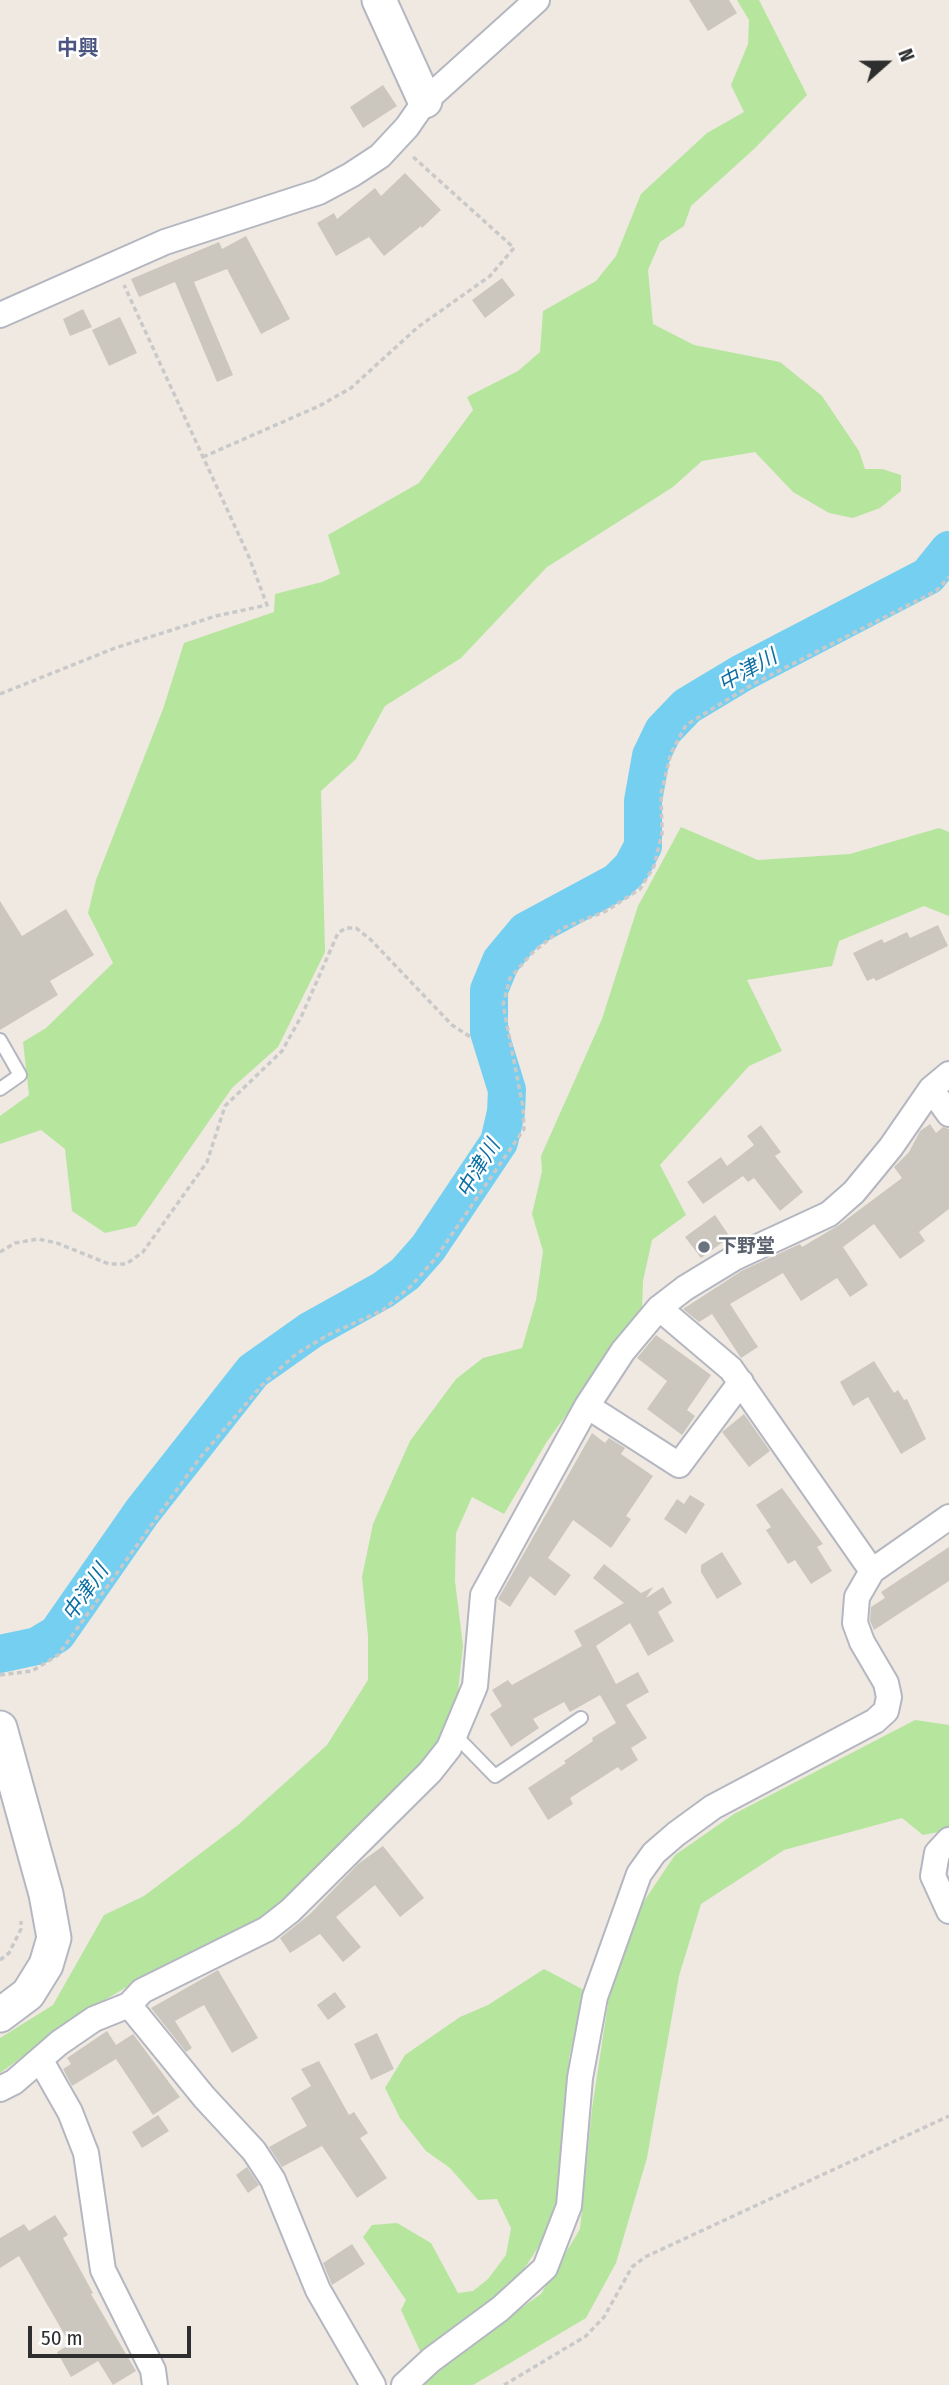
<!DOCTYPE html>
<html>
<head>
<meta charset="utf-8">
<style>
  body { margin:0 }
  #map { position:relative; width:949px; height:2385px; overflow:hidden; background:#efe9e1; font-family:"Fira Sans Condensed",sans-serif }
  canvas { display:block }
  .north { position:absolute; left:851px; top:28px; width:70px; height:70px; -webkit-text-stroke:5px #fff; paint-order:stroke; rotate:69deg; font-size:19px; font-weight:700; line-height:28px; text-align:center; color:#2e2e2e }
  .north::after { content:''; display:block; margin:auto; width:24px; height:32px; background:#2e2e2e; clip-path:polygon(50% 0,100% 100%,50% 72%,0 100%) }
  .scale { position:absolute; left:28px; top:2326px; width:163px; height:32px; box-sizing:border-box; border:4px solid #2e2e2e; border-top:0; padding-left:9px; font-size:21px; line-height:24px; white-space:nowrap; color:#2e2e2e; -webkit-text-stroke:5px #fff; paint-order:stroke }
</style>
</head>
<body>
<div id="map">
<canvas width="949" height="2385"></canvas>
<div class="north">N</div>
<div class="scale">50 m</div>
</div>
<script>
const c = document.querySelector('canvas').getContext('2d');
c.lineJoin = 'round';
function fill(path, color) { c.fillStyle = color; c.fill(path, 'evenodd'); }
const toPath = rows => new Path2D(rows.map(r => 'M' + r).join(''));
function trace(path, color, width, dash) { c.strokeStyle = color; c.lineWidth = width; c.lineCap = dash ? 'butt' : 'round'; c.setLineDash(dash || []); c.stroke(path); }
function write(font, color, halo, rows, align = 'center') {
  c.font = font + ' "Fira Sans Condensed","Noto Sans JP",sans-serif'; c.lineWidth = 5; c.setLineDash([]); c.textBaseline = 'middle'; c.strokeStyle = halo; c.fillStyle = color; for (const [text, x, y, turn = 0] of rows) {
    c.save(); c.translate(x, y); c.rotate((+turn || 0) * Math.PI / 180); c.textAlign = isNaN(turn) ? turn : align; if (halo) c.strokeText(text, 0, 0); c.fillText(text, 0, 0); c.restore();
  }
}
const green = toPath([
  [737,0,759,0,807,95,754,149,691,206,684,226,660,242,648,270,653,324,694,345,780,362,822,396,859,451,865,469,882,469,901,475,901,491,880,508,853,518,829,513,793,492,755,452,702,461,673,487,547,567,461,658,385,706,356,759,321,791,325,952,278,1047,232,1088,136,1226,105,1233,72,1211,65,1149,41,1130,0,1144,0,1116,29,1095,23,1042,46,1028,113,963,88,913,96,880,163,709,184,643,274,612,275,594,322,582,340,574,328,535,419,483,473,410,467,397,518,371,540,352,543,311,596,281,616,256,641,194,707,133,744,112,731,85,748,44,749,20],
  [681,827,758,860,850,854,939,828,949,832,949,916,924,906,839,941,832,966,747,980,782,1051,749,1066,660,1165,686,1215,652,1240,643,1281,642,1309,546,1443,504,1514,472,1497,456,1533,455,1581,463,1646,457,1701,431,1753,401,1788,275,1911,140,1979,83,2013,0,2073,0,2038,53,2005,104,1915,144,1896,238,1825,327,1745,368,1680,368,1636,362,1577,373,1524,410,1441,456,1379,483,1358,522,1348,536,1300,543,1251,532,1214,542,1171,541,1156,602,1019,638,906],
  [915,1720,949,1725,949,1830,923,1835,902,1818,784,1850,701,1904,679,1976,647,2158,616,2263,586,2318,473,2385,420,2385,440,2365,541,2294,580,2229,592,2109,609,1997,640,1907,675,1855,734,1814],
  [544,1969,584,1990,569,2058,560,2194,550,2229,513,2286,421,2353,401,2310,406,2300,363,2237,372,2225,397,2223,431,2243,458,2293,473,2291,488,2279,506,2255,511,2228,497,2199,478,2200,450,2168,426,2151,400,2118,385,2088,405,2055,460,2017,488,2005]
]);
const river = toPath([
  [0,1654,37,1646,57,1634,142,1512,253,1371,311,1330,383,1290,405,1274,428,1248,499,1142,506,1112,507,1090,489,1032,489,990,501,961,526,931,617,882,632,867,643,846,643,801,651,756,663,731,687,706,742,673,928,576,949,550]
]);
const building = toPath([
  [689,0,729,0,737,13,708,31],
  [383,85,397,106,363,128,350,107],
  [405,173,441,210,422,228,421,226,384,256,369,237,336,256,317,223,334,213,337,219,375,188,381,196],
  [246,236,290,319,261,334,227,269,194,282,233,375,217,382,175,282,139,297,131,279,219,242,222,249],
  [502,278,515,295,485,318,472,300],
  [83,309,92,327,70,336,63,319],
  [120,317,137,353,109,366,92,330],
  [0,901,22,936,66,909,94,955,50,981,58,995,0,1030],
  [938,925,948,946,876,981,874,978,867,981,853,953,882,939,884,943,907,932,910,938],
  [930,1124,936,1133,943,1127,949,1129,949,1209,919,1232,925,1241,900,1259,874,1224,843,1247,868,1285,850,1297,837,1278,801,1301,783,1273,730,1304,758,1347,741,1358,712,1314,699,1322,683,1309,743,1270,800,1244,802,1247,839,1225,902,1178,894,1167,909,1152,920,1131],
  [761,1125,781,1152,775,1156,803,1192,780,1211,754,1178,748,1182,743,1176,703,1204,687,1182,721,1157,727,1166,754,1145,747,1136],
  [715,1215,730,1237,701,1258,685,1237],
  [656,1335,711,1375,687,1410,695,1416,682,1435,647,1409,667,1381,637,1358],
  [874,1361,894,1393,898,1390,904,1400,907,1399,926,1439,901,1454,868,1397,853,1406,840,1382],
  [744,1414,770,1451,749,1467,722,1432],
  [592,1433,605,1443,609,1438,625,1448,621,1454,653,1476,626,1516,631,1519,611,1548,573,1520,548,1558,571,1575,555,1596,530,1576,510,1607,498,1599],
  [782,1488,823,1544,817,1547,832,1571,811,1584,795,1560,788,1564,766,1530,771,1527,756,1505],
  [690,1495,705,1504,686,1534,664,1519,677,1499,684,1504],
  [949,1547,949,1581,874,1630,870,1621,871,1607,885,1598,881,1592],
  [722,1552,742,1584,717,1599,701,1572,701,1565],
  [604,1564,641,1593,653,1587,646,1598,663,1587,672,1603,658,1612,674,1641,648,1656,630,1623,596,1646,616,1684,638,1672,649,1692,626,1705,647,1738,631,1748,638,1760,621,1771,618,1767,570,1798,573,1804,548,1820,528,1788,566,1763,564,1761,593,1741,592,1738,616,1723,600,1695,570,1712,564,1702,533,1719,539,1728,511,1747,490,1714,502,1706,492,1690,508,1680,512,1685,582,1646,574,1631,624,1603,593,1578],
  [383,1846,424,1898,400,1917,375,1885,336,1917,361,1947,343,1962,320,1934,290,1953,280,1938,310,1914,358,1864],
  [218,1970,258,2038,232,2053,204,2005,175,2021,192,2048,186,2052,151,2008],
  [335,1992,346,2007,328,2020,317,2005],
  [107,2031,116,2045,133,2034,180,2097,153,2115,116,2059,72,2086,63,2069,71,2064,67,2058],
  [377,2033,394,2069,371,2080,354,2044],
  [319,2061,349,2115,354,2112,368,2133,360,2138,387,2178,357,2198,322,2146,282,2167,269,2147,307,2126,291,2098,311,2086,301,2069],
  [158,2115,169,2131,142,2148,132,2132],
  [247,2167,259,2185,248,2193,236,2175],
  [55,2215,68,2235,63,2238,93,2293,91,2294,136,2371,113,2385,98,2361,71,2377,57,2352,70,2344,19,2256,0,2268,0,2238,24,2224,29,2231],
  [352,2244,365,2264,332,2285,323,2263]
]);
const path = toPath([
  [203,457,319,406,351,388,418,327,490,276,514,248,411,155],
  [0,694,115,648,216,616,267,605,249,557,124,285],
  [0,1252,15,1243,38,1239,57,1243,109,1264,126,1264,143,1252,207,1162,225,1106,282,1051,302,1015,338,933,346,928,356,928,371,940,452,1025,472,1038],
  [0,1675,32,1671,58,1655,199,1459,262,1385,296,1354,328,1335,383,1310,410,1287,435,1259,524,1129,523,1107,503,1005,510,978,532,953,563,928,606,911,640,889,654,866,662,833,661,793,671,753,686,725,753,684,936,591,949,577],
  [0,1960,9,1953,21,1929,21,1921],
  [504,2385,586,2336,604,2317,632,2267,645,2257,949,2116]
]);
const lane = toPath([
  [0,1040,20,1075,0,1089],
  [455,1735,495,1776,581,1718]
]);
const street = toPath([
  [0,315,165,242,319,192,351,175,380,156,407,127,425,101,537,0],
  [931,1089,949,1114],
  [587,1406,679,1465,741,1382],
  [872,1571,949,1517],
  [949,1840,937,1853,933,1876,949,1911],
  [129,2005,204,2097,254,2151,273,2180,318,2290,373,2385],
  [41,2061,70,2112,86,2153,103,2270,153,2370,155,2385],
  [0,2089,14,2082,59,2043,94,2019,129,2005,142,1991,267,1929,290,1911,430,1772,449,1748,475,1686,483,1595,587,1406,623,1351,659,1308,685,1288,736,1257,829,1214,854,1192,891,1147,931,1089,949,1074],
  [404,2385,431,2360,500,2309,545,2268,569,2206,580,2078,595,1997,639,1874,654,1853,676,1834,713,1807,875,1721,886,1711,889,1697,886,1683,862,1642,855,1623,857,1597,872,1571,731,1369,659,1308]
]);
const secondary = toPath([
  [379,0,425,101],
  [0,1728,46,1894,54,1938,46,1965,28,1994,0,2015]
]);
const markers = [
  [704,1247,7,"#6b7280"]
];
const worshipNames = [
  ["下野堂",718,1247]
];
const neighbourhoodNames = [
  ["中興",78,49]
];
const waterNames = [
  ["中津川",748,671,-29],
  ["中津川",479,1169,-59],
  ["中津川",86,1593,-55]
];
fill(green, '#b6e59e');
trace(river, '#75cff0', 38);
fill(building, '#cbc7bf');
trace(lane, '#b4b7c1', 16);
trace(street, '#b4b7c1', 28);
trace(secondary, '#b4b7c1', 37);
trace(path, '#c9c9c9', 3.5, [5, 3.5]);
trace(lane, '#fff', 12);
trace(street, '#fff', 24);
trace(secondary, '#fff', 33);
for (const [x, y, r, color] of markers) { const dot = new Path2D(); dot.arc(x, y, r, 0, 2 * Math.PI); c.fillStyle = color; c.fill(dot); trace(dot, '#fff', 2.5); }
write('bold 19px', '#5b616d', '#fff', worshipNames, 'left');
write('bold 21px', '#4d5680', '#fff', neighbourhoodNames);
write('italic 21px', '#0d6fa3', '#fff', waterNames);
</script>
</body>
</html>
